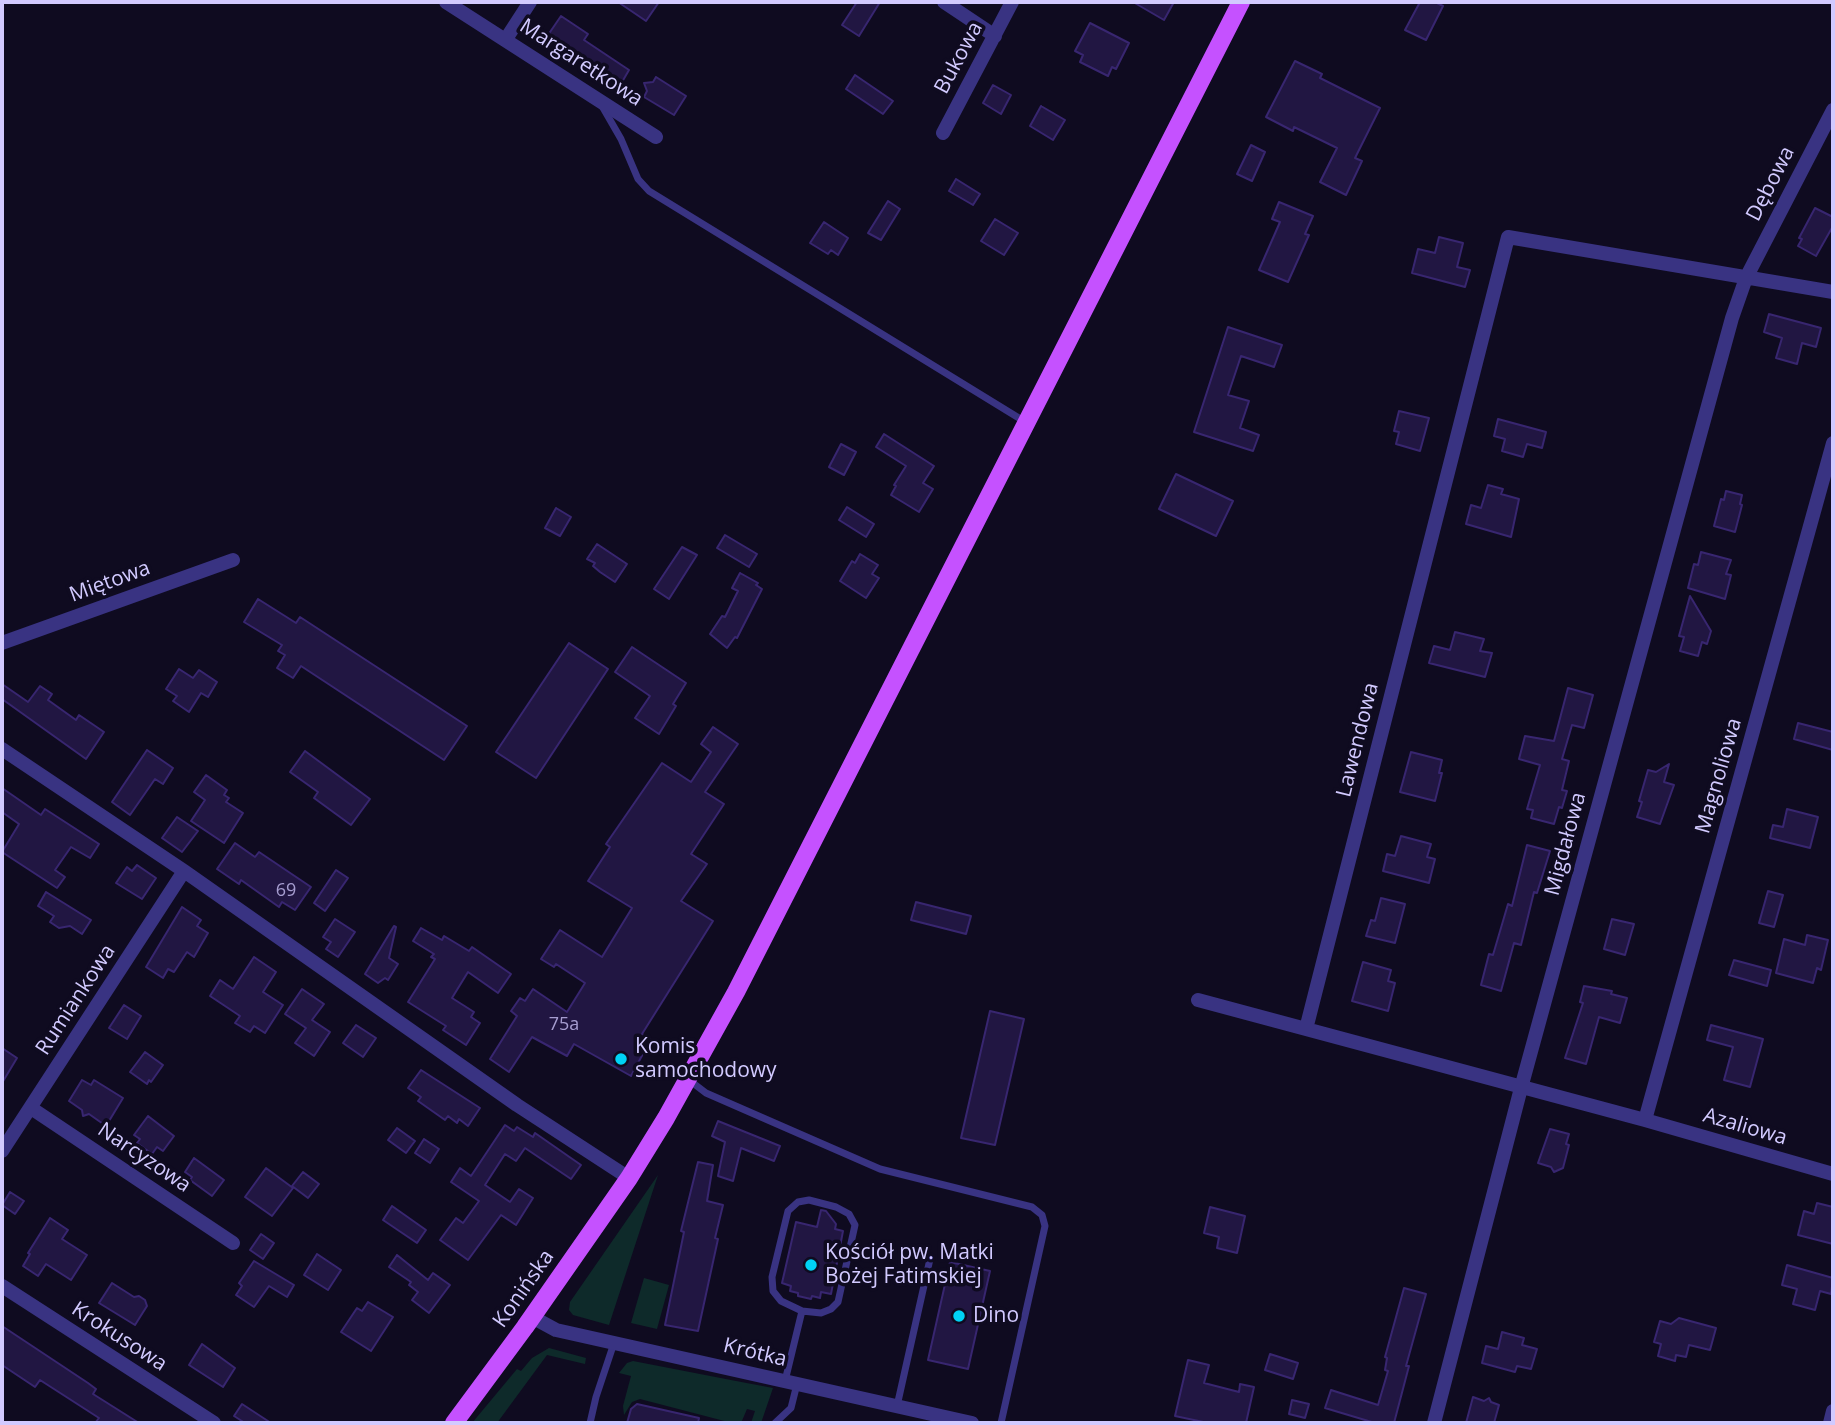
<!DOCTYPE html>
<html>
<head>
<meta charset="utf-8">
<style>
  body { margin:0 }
  #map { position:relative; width:1835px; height:1425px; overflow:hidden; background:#0f0b20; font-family:"Open Sans",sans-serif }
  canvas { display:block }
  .frame { position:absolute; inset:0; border:4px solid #d2caff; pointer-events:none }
</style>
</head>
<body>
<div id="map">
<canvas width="1835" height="1425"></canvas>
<div class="frame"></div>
</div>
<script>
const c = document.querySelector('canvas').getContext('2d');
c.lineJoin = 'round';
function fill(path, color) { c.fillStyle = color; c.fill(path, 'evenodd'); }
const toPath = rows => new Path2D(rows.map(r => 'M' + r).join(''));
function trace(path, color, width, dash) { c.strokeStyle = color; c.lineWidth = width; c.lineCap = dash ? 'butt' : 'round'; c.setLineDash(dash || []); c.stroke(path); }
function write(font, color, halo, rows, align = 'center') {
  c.font = font + ' "Open Sans",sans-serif'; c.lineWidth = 7; c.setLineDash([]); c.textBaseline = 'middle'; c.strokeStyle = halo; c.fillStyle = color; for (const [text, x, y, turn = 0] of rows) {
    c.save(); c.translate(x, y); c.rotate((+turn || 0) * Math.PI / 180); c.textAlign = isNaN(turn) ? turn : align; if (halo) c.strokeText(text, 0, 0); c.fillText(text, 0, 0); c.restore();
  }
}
const green = toPath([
  [658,1175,609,1325,573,1315,569,1310,570,1302],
  [644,1278,669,1285,657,1329,631,1323],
  [549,1348,586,1358,585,1364,547,1355,497,1423,472,1423,517,1369,521,1371,532,1358],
  [633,1361,736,1381,773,1388,761,1423,751,1423,755,1411,747,1409,741,1423,732,1423,640,1399,632,1402,624,1415,623,1406,631,1376,619,1373,627,1363]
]);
const building = toPath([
  [618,2,659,2,646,21,618,2],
  [857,2,880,2,859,36,842,25,857,2],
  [1133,2,1174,2,1164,20,1133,2],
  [1420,2,1435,2,1443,6,1426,40,1405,30,1420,2],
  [561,16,588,34,584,40,629,70,618,89,591,72,595,66,548,35,561,16],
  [1090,23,1129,43,1116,69,1112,67,1108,76,1080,62,1083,55,1075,51,1090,23],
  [1295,61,1322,74,1320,78,1380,108,1355,158,1362,161,1346,195,1320,182,1337,148,1294,127,1293,131,1266,117,1295,61],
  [855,75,893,101,883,114,846,89,855,75],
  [656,77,686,96,674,115,644,97,647,91,644,83,653,82,656,77],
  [993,85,1011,95,1001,114,983,103,993,85],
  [1041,106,1065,120,1053,140,1030,126,1041,106],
  [1251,145,1265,152,1252,181,1237,174,1251,145],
  [956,179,980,194,973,205,949,191,956,179],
  [888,201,900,209,881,240,868,233,888,201],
  [1279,202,1313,216,1305,234,1309,235,1288,282,1259,270,1280,222,1272,219,1279,202],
  [1815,208,1833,217,1833,226,1816,256,1798,246,1802,239,1799,238,1815,208],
  [995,219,1018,233,1004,255,981,241,995,219],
  [824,222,848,238,838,255,831,250,828,254,810,243,824,222],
  [1439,237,1463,243,1457,267,1470,270,1465,287,1412,273,1418,249,1435,253,1439,237],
  [1769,314,1821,328,1816,347,1802,343,1797,364,1776,358,1782,338,1764,332,1769,314],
  [1228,327,1282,345,1274,367,1241,356,1228,395,1249,401,1240,428,1259,435,1253,451,1194,432,1228,327],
  [1399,411,1429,418,1420,451,1396,444,1399,432,1394,431,1399,411],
  [1498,419,1546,432,1542,448,1527,444,1523,457,1502,451,1505,439,1494,436,1498,419],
  [884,434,934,466,923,483,933,489,919,512,891,495,896,486,894,485,906,466,876,447,884,434],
  [841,444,856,452,844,475,829,467,841,444],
  [1176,474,1233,501,1216,536,1159,509,1176,474],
  [1488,485,1503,489,1501,494,1519,499,1511,537,1466,524,1471,505,1481,508,1488,485],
  [1726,491,1742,495,1740,504,1742,505,1735,532,1714,526,1721,499,1724,500,1726,491],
  [847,507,874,524,866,537,839,520,847,507],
  [556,508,571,517,560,536,545,528,556,508],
  [725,535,757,554,749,567,717,548,725,535],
  [597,544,627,564,615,582,600,572,593,566,595,563,587,559,597,544],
  [682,547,697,555,669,599,654,589,682,547],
  [1701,552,1731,560,1726,574,1731,575,1725,599,1688,588,1694,564,1698,565,1701,552],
  [860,554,878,565,872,574,879,578,866,598,840,581,852,561,855,563,860,554],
  [740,573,758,583,756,585,762,589,737,638,735,637,727,648,710,634,722,616,725,617,738,591,732,588,740,573],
  [1690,596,1711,631,1707,644,1702,642,1698,656,1680,651,1684,637,1679,636,1690,596],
  [258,599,296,623,300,617,467,726,444,760,301,666,293,678,277,668,285,655,278,651,282,645,244,622,258,599],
  [1455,632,1484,639,1480,651,1492,653,1485,677,1429,663,1434,646,1450,650,1455,632],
  [569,643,608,669,536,778,496,752,569,643],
  [632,647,686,683,673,704,676,706,659,734,635,718,650,696,615,672,632,647],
  [179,669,193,678,199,670,217,682,208,697,201,693,189,712,173,701,177,696,166,689,179,669],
  [2,684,28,702,40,686,52,694,48,700,76,720,79,715,104,732,86,759,2,699,2,684],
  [1568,688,1593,695,1584,728,1572,725,1562,759,1569,761,1562,790,1567,791,1562,808,1559,807,1554,824,1531,818,1533,810,1527,809,1540,765,1519,759,1525,736,1554,741,1568,688],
  [1798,723,1833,732,1833,750,1794,739,1798,723],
  [713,727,738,744,705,792,724,804,691,854,707,864,681,901,713,921,642,1034,651,1039,631,1076,574,1044,567,1056,532,1037,509,1072,490,1059,517,1016,511,1011,520,998,525,1001,533,989,567,1012,585,983,556,964,554,967,541,959,560,930,602,957,632,908,588,881,610,847,606,844,662,763,691,782,711,752,701,744,713,727],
  [147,750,173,768,163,784,155,779,130,815,112,802,147,750],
  [305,751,370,799,351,825,314,798,318,792,290,772,305,751],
  [1411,752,1442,760,1439,773,1442,773,1435,801,1400,792,1411,752],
  [1669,764,1664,782,1674,785,1660,824,1637,817,1642,802,1639,801,1648,770,1656,772,1669,764],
  [206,775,227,790,224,795,229,798,226,802,243,813,224,843,191,821,205,800,194,792,206,775],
  [2,788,41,815,45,809,99,844,90,858,71,847,55,870,65,877,57,888,2,852,19,824,2,812,2,788],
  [1787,809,1818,817,1810,848,1770,838,1773,825,1783,827,1787,809],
  [177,817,198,831,182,852,162,838,177,817],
  [1401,836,1431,844,1427,857,1435,859,1429,883,1383,871,1387,854,1395,856,1401,836],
  [235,843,255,857,259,852,311,887,295,910,282,902,279,907,241,880,239,884,217,869,235,843],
  [1527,845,1550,851,1537,893,1534,892,1521,945,1514,943,1501,991,1481,985,1489,954,1493,955,1508,904,1512,906,1527,845],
  [137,865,156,878,142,899,116,883,127,867,132,871,137,865],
  [336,870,348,878,325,911,314,903,336,870],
  [1768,891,1783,895,1774,927,1759,923,1768,891],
  [46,892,91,920,82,934,70,926,59,928,50,922,54,916,38,906,46,892],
  [1381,898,1405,904,1395,943,1366,936,1371,920,1375,921,1381,898],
  [916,902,971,916,966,934,911,920,916,902],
  [182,907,201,920,197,926,208,933,194,957,187,952,174,972,168,969,163,978,146,967,182,907],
  [335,919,355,932,338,957,326,949,331,942,323,937,335,919],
  [1612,919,1634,924,1625,955,1604,949,1612,919],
  [394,926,396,927,389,958,398,964,388,980,385,978,378,983,365,974,394,926],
  [421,928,442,940,444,936,469,951,472,947,511,974,498,993,468,972,452,998,474,1012,471,1017,480,1023,466,1045,443,1030,446,1026,408,1002,435,959,431,957,434,954,413,941,421,928],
  [1807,935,1828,940,1821,970,1817,968,1813,983,1776,973,1784,939,1805,945,1807,935],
  [254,957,276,972,263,992,283,1005,265,1033,254,1026,250,1032,235,1023,240,1016,210,996,220,980,233,989,254,957],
  [1734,960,1771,970,1767,986,1729,975,1734,960],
  [1363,962,1391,970,1388,981,1395,983,1388,1011,1352,1001,1363,962],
  [1584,986,1612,991,1611,994,1627,998,1620,1023,1599,1017,1586,1064,1565,1058,1583,1003,1580,1002,1584,986],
  [302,989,324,1004,312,1020,330,1032,314,1056,295,1043,306,1028,285,1014,302,989],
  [124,1005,141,1016,127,1039,109,1028,124,1005],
  [990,1011,1024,1019,995,1145,961,1138,990,1011],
  [356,1025,376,1038,363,1057,343,1043,356,1025],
  [1711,1025,1763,1039,1750,1087,1724,1080,1733,1047,1707,1040,1711,1025],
  [2,1048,17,1058,2,1083,2,1048],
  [145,1052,163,1065,151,1082,149,1080,147,1084,130,1072,145,1052],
  [421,1070,480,1108,468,1126,459,1119,457,1123,448,1116,445,1120,418,1101,421,1097,408,1088,421,1070],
  [82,1080,91,1085,94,1080,123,1098,106,1126,89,1114,83,1116,82,1110,69,1101,82,1080],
  [148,1116,174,1136,163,1151,157,1147,152,1154,137,1143,140,1139,134,1135,148,1116],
  [718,1121,780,1146,774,1161,741,1148,733,1181,718,1176,725,1142,712,1136,718,1121],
  [505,1125,514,1131,517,1127,533,1137,535,1133,581,1165,571,1179,525,1148,516,1161,505,1154,485,1185,510,1202,519,1189,533,1198,516,1225,501,1215,468,1260,440,1240,456,1218,463,1223,479,1201,451,1182,460,1168,471,1176,505,1125],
  [397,1128,415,1141,406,1153,388,1140,397,1128],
  [1550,1129,1569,1134,1566,1144,1569,1145,1563,1168,1554,1172,1551,1167,1538,1163,1550,1129],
  [424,1139,439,1149,430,1163,415,1153,424,1139],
  [194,1158,224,1180,212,1196,190,1180,192,1177,185,1172,194,1158],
  [698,1162,713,1165,707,1201,723,1205,715,1238,718,1239,698,1331,665,1325,684,1232,681,1231,698,1162],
  [266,1168,293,1188,272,1216,245,1197,266,1168],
  [303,1172,319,1184,308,1198,292,1186,303,1172],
  [10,1192,24,1201,15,1214,2,1205,10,1192],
  [1817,1203,1833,1207,1833,1244,1798,1235,1804,1211,1814,1214,1817,1203],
  [392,1206,426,1230,417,1243,383,1220,392,1206],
  [1210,1207,1245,1216,1237,1253,1217,1248,1219,1237,1204,1233,1210,1207],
  [821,1210,826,1211,836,1224,835,1229,843,1231,831,1294,821,1292,820,1298,812,1296,811,1299,798,1296,798,1293,790,1291,791,1286,782,1283,796,1222,817,1227,821,1210],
  [50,1218,68,1230,62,1239,87,1255,71,1280,46,1264,38,1276,23,1266,30,1254,28,1253,50,1218],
  [261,1234,274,1243,263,1259,250,1250,261,1234],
  [317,1254,341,1270,328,1290,304,1275,317,1254],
  [397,1255,428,1280,433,1273,450,1285,429,1313,412,1300,418,1292,409,1285,411,1282,389,1267,397,1255],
  [254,1261,294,1285,287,1297,269,1286,254,1307,236,1295,242,1286,239,1283,254,1261],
  [950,1262,990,1271,968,1369,928,1360,950,1262],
  [1787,1265,1833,1278,1831,1294,1820,1291,1815,1310,1793,1304,1797,1289,1782,1285,1787,1265],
  [112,1283,134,1297,139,1296,145,1300,147,1306,135,1325,99,1303,112,1283],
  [1404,1288,1426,1294,1406,1366,1409,1366,1394,1423,1375,1423,1325,1408,1331,1390,1378,1405,1388,1371,1385,1370,1387,1358,1385,1357,1404,1288],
  [368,1302,393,1317,371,1351,341,1332,357,1308,362,1311,368,1302],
  [1679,1318,1716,1328,1710,1350,1689,1345,1686,1357,1676,1355,1675,1361,1658,1356,1661,1344,1654,1342,1660,1321,1671,1324,1679,1318],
  [2,1326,88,1383,96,1389,93,1394,139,1423,95,1423,99,1418,40,1380,35,1387,2,1365,2,1326],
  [1502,1332,1524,1338,1522,1345,1537,1349,1531,1369,1517,1366,1515,1372,1482,1363,1486,1346,1498,1349,1502,1332],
  [202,1344,235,1368,223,1387,189,1365,202,1344],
  [1270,1354,1298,1363,1293,1379,1265,1370,1270,1354],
  [1188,1360,1209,1365,1204,1383,1239,1392,1240,1384,1254,1387,1246,1423,1208,1423,1175,1416,1188,1360],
  [1473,1397,1484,1401,1489,1398,1491,1402,1499,1405,1494,1423,1466,1423,1473,1397],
  [1292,1400,1309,1404,1305,1418,1289,1414,1292,1400],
  [242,1404,271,1423,245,1423,234,1416,242,1404],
  [637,1404,699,1418,698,1423,627,1423,631,1409,637,1404]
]);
const lane = toPath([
  [602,106,621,139,638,179,649,191,1027,423],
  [689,1080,706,1093,880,1169,1032,1207,1042,1215,1045,1226,1001,1423],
  [785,1381,802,1311,821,1313,831,1309,838,1302,855,1225,849,1214,836,1207,809,1200,798,1202,788,1211,772,1277,773,1291,781,1301,802,1311],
  [897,1406,930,1259],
  [590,1423,596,1397,614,1343],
  [775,1423,791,1408,797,1384]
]);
const street = toPath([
  [446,2,656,137],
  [944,2,995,36],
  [506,39,530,2],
  [943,133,1012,2],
  [1833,292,1508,237,1306,1029,1645,1120,1833,1174],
  [2,643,233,560],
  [2,749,184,871,517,1105,629,1178],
  [1198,1000,1306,1029],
  [31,1108,233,1243],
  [1645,1120,1833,443],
  [2,1151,184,871],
  [2,1286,214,1423],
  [532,1317,556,1330,574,1334,972,1423],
  [1434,1423,1521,1088,1732,318,1746,278,1833,110],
  [1830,1423,1833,1411]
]);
const primary = toPath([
  [454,1423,525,1327,629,1178,666,1118,736,992,1241,2]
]);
const markers = [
  [621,1059,7,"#00d2f5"],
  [811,1265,7,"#00d2f5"],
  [959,1316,7,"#00d2f5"]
];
const numberNames = [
  ["69",286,891],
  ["75a",564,1025]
];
const streetNames = [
  ["Bukowa",959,58,-62],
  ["Margaretkowa",581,63,33],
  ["Dębowa",1771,184,-63],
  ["Miętowa",110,582,-20],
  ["Lawendowa",1358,740,-76],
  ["Magnoliowa",1719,776,-74],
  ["Migdałowa",1566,844,-75],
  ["Rumiankowa",76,1000,-57],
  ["Azaliowa",1745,1127,16],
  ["Narcyzowa",144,1158,34],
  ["Konińska",524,1289,-55],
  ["Krokusowa",119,1337,33],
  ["Krótka",755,1353,13]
];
const poiNames = [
  ["Komis",635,1047],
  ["samochodowy",635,1071],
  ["Kościół pw. Matki",825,1253],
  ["Bożej Fatimskiej",825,1277],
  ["Dino",973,1316]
];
fill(green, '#0e2a2a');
fill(building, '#211642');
trace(building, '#382670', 2);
trace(lane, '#393382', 7);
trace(street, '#393382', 14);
trace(primary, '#c551ff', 18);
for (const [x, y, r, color] of markers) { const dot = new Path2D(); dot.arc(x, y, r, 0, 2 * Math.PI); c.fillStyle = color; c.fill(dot); trace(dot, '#0f0b20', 2.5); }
write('18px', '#a69dd0', null, numberNames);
write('21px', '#d2caff', '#0f0b20', streetNames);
write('21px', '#d2caff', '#0f0b20', poiNames, 'left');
</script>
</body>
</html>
